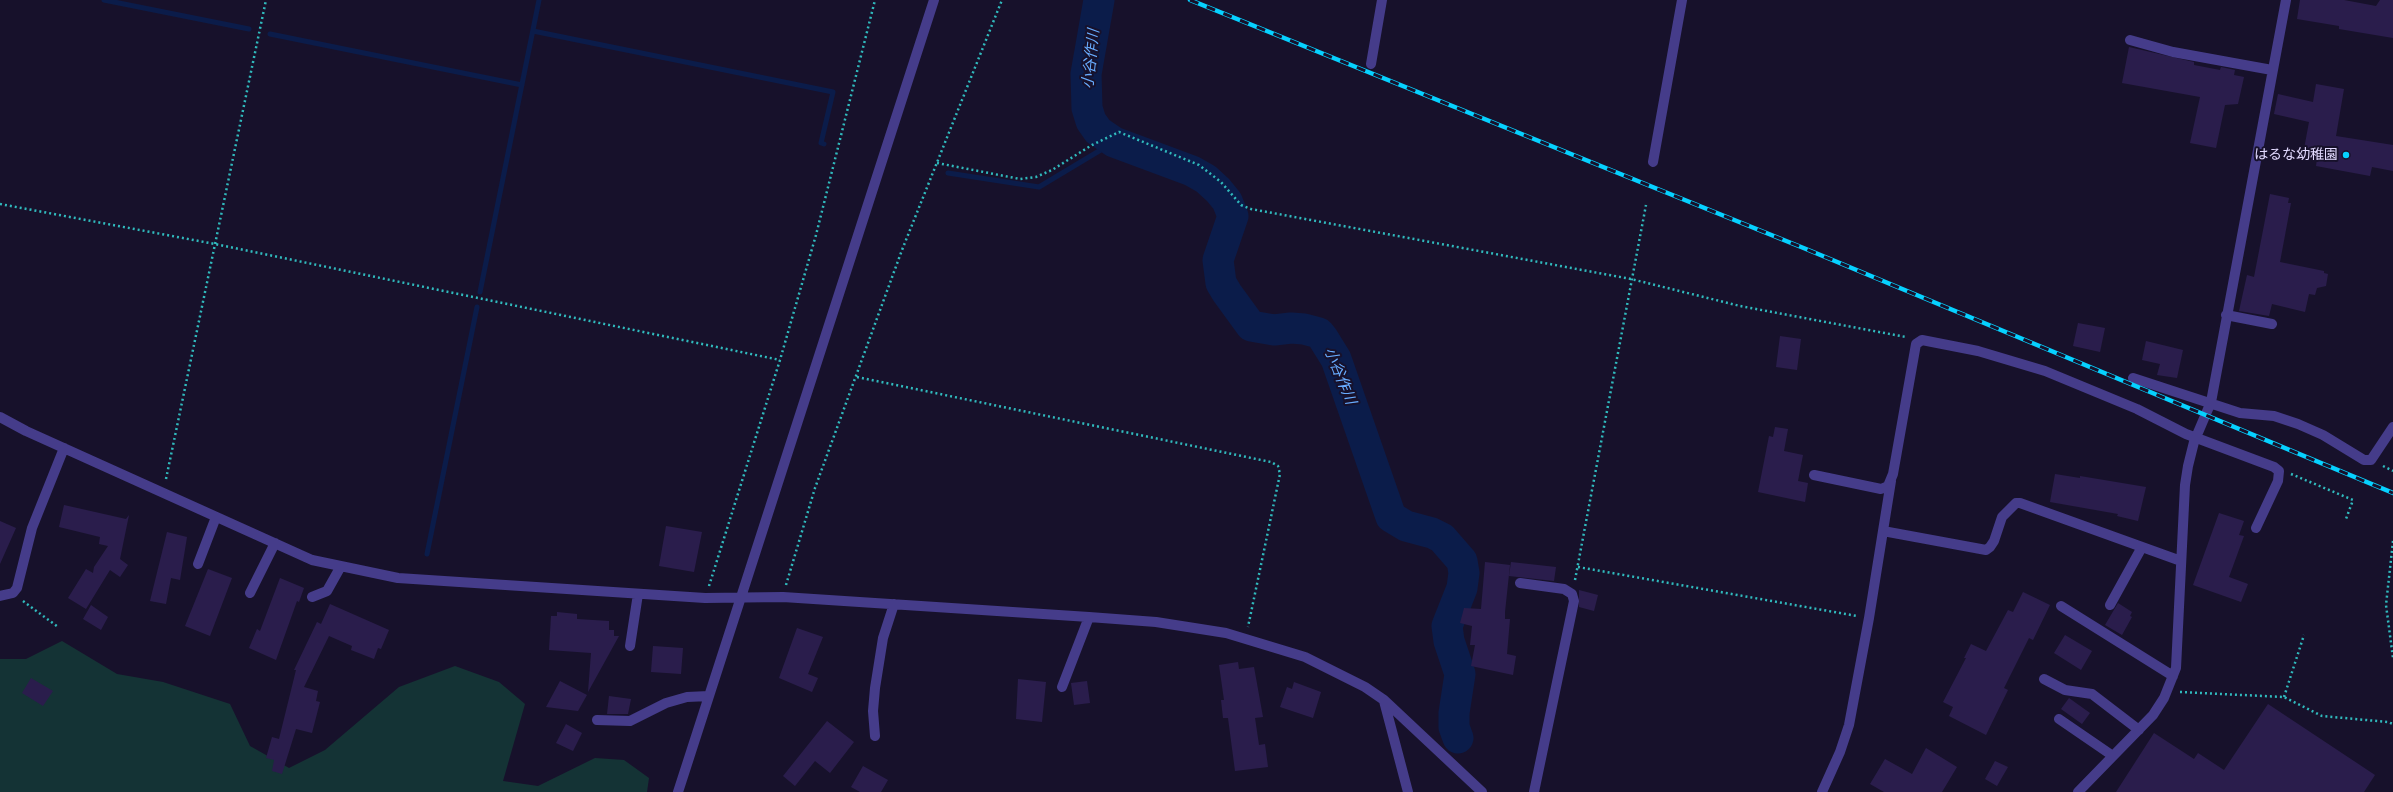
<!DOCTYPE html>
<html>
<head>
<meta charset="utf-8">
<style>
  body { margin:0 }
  canvas { display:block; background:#17112b }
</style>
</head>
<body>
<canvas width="2393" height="792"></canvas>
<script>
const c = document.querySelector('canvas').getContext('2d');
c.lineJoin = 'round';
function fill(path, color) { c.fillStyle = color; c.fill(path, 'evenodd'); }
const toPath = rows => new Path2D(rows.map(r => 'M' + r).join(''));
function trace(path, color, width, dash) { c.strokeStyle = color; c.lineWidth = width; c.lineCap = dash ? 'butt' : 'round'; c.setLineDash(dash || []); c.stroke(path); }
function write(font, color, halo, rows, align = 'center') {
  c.font = font + ' "Alegreya Sans","Noto Sans JP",sans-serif'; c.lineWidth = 4; c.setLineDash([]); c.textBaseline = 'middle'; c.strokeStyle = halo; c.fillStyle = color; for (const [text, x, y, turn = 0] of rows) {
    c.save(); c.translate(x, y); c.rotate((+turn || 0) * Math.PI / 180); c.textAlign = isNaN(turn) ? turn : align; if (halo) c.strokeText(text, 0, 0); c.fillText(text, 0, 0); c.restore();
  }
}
const green = toPath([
  [62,641,117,674,163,682,230,704,250,746,289,768,325,750,399,687,455,666,499,682,525,704,503,781,538,786,595,758,624,760,649,778,647,792,0,792,0,659,26,659]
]);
const stream = toPath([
  [104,0,249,29],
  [533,31,833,92,821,143,824,144],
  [270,34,522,85],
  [948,173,1039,187,1114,142],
  [480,292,539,0],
  [427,554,477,307]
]);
const river = toPath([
  [1099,0,1086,74,1087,108,1091,121,1098,131,1114,142,1192,171,1206,179,1218,190,1227,201,1233,216,1218,260,1221,283,1227,293,1251,326,1274,330,1291,328,1304,329,1319,333,1323,338,1336,359,1391,517,1406,526,1432,533,1442,538,1462,561,1464,573,1462,588,1447,626,1449,641,1460,674,1454,713,1454,727,1458,738]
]);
const building = toPath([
  [2300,0,2344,0,2376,6,2380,0,2393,0,2393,38,2339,29,2339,26,2297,19],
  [2129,47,2194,62,2194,65,2220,70,2221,67,2235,70,2234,75,2244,77,2238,104,2225,105,2216,148,2190,143,2200,97,2122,83],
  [2316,84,2344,89,2336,136,2393,145,2393,171,2372,167,2370,176,2316,166,2318,152,2304,149,2309,122,2274,114,2278,94,2313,102],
  [2270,194,2289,198,2288,203,2291,203,2280,262,2324,271,2324,273,2328,274,2326,286,2317,288,2315,295,2309,294,2305,312,2272,304,2269,316,2239,311,2247,275,2254,277],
  [2078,323,2105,328,2100,352,2073,346],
  [1780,336,1801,339,1797,370,1776,367],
  [2146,341,2183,350,2177,378,2157,375,2160,364,2142,360],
  [1775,427,1788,429,1784,451,1803,455,1798,481,1808,483,1805,502,1758,492,1769,436,1773,437],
  [2055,474,2080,478,2080,476,2146,487,2138,521,2117,516,2118,514,2050,502],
  [64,505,126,519,129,515,120,559,128,565,120,577,110,570,86,609,68,598,86,569,93,573,94,567,108,546,99,544,100,537,59,527],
  [2219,513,2244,521,2239,535,2244,536,2229,577,2248,584,2241,602,2193,585],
  [0,521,16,528,0,564],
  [666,526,702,532,694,572,659,566],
  [167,532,187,537,180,580,171,578,166,604,150,601],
  [1485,562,1510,565,1505,612,1505,619,1510,619,1507,654,1516,656,1513,675,1471,666,1475,645,1470,645,1472,626,1460,623,1464,608,1481,609],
  [1511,562,1556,567,1554,581,1509,576],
  [208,569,232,578,210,636,185,626],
  [280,578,304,588,299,602,297,601,276,660,249,648,257,629,260,631],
  [1579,590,1598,595,1594,611,1579,607],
  [2023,592,2050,605,2033,640,2029,638,2004,688,2008,690,1986,735,1949,716,1953,707,1943,702,1966,658,1964,658,1971,644,1986,651,2008,610,2013,612],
  [2118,603,2132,612,2130,616,2132,617,2122,635,2105,625],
  [330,604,389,630,381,649,378,648,374,659,351,650,352,646,329,636,304,687,318,691,316,701,320,702,312,733,296,729,282,774,272,771,274,760,266,758,272,737,279,739,296,670,294,670,317,622,321,624],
  [91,605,108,617,101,630,83,619],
  [557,612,577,614,577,619,609,621,609,630,614,630,614,636,619,636,588,692,591,653,549,650,551,616,557,616],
  [797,628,823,637,808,674,818,678,812,692,779,678],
  [2065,635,2092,651,2081,670,2054,653],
  [653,646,683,648,681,674,651,672],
  [1238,662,1239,669,1254,667,1263,717,1255,718,1259,745,1265,744,1268,767,1235,771,1228,718,1223,718,1221,700,1224,700,1219,665],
  [31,678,53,691,43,706,22,693],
  [1018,679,1046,682,1042,722,1016,719],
  [560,681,587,695,578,711,546,707],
  [1087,681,1090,703,1074,705,1071,683],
  [1294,682,1321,692,1313,718,1280,707,1287,687,1292,689],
  [609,696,631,699,628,714,607,714],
  [2069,698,2090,713,2082,724,2061,709],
  [2268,704,2375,775,2364,792,2116,792,2154,733,2194,759,2198,753,2224,770],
  [827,721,854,742,830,773,815,761,795,786,783,776],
  [566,724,582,733,573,751,556,743],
  [1926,748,1957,767,1942,792,1884,792,1870,784,1885,759,1912,774],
  [1995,761,2008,767,1997,786,1985,779],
  [863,766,888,780,881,792,860,792,851,787]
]);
const path = toPath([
  [937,163,1020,179,1036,177,1052,170,1092,145,1119,132,1199,165,1221,182,1241,205,1251,209,1631,279,1740,306,1906,337],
  [0,204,215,244,780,360],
  [857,377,1271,462,1278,466,1280,474,1248,627],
  [2383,466,2393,471],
  [2291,474,2353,500,2346,519],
  [166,479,266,0],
  [2393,541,2386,605,2393,658],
  [1578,567,1857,616],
  [1575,580,1646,205],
  [786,585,815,488,902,250,1002,0],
  [709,586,780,360,816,235,875,0],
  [23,601,58,627],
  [2180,692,2284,697,2322,716,2388,722,2393,724],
  [2284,697,2304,635]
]);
const minor = toPath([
  [2130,40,2173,52,2272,70],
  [1371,64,1382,0],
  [1653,162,1682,0],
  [2226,315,2272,324],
  [2133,378,2240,413,2274,416,2298,424,2323,435,2364,460,2371,460,2393,427],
  [0,417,26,431,312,560,398,578,705,598,783,597,1089,617,1156,622,1226,633,1305,657,1365,687,1384,700,1482,792],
  [1814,475,1881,489,1888,486,1893,474,1916,344,1922,340,1978,351,2045,371,2137,409,2186,434,2274,467,2279,471,2278,481,2256,528],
  [1883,531,1986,550,1990,547,1994,541,2002,517,2016,503,2020,503,2181,561],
  [198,564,216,517],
  [1520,583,1564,589,1572,594,1574,601,1534,792],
  [250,593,275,543],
  [0,596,13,593,17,588,32,528,64,448],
  [312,597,327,591,341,566],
  [2110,605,2142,547],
  [2061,606,2173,676],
  [630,646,638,594],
  [2044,679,2065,690,2092,694,2139,730],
  [1062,687,1089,617],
  [1384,701,1408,792],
  [2059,719,2113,756],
  [597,720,630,721,666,703,687,697,709,696],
  [875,736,873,711,875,688,883,638,894,604],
  [678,792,934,0],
  [1822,792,1840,752,1849,725,1869,618,1891,481],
  [2078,792,2153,715,2164,698,2176,668,2185,485,2188,466,2194,442,2211,402,2286,0]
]);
const rail = toPath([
  [1190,0,1806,249,2393,493]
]);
const markers = [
  [2346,155,4,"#06d1ff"]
];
const poiNames = [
  ["はるな幼稚園",2338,155]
];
const waterNames = [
  ["小谷作川",1091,59,-84],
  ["小谷作川",1340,376,68]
];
fill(green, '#143335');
trace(stream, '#0b1c4a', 5);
trace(river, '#0b1c4a', 31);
fill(building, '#2a1d4c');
trace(path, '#30babd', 2.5, [2, 3]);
trace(minor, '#453c8a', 10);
trace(rail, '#06d1ff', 4.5);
trace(rail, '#17112b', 3, [9]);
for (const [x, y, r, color] of markers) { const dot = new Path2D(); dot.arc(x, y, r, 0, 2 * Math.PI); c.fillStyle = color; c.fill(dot); trace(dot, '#17112b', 1.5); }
write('14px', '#e2daff', '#17112b', poiNames, 'right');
write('italic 15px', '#68acff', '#17112b', waterNames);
</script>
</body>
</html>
